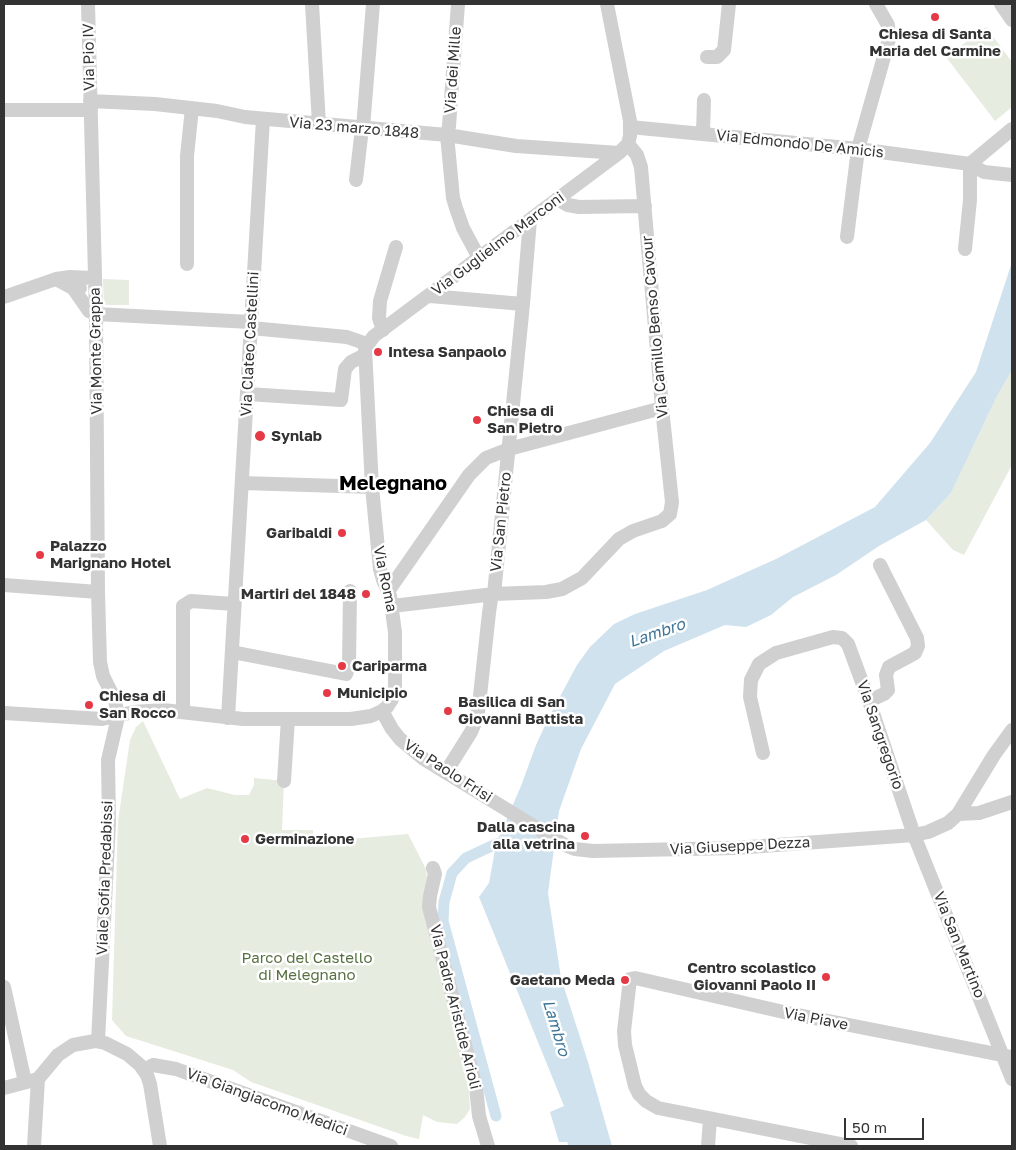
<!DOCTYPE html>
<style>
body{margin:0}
#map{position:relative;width:1016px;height:1150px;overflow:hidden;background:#fff;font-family:"Golos Text",sans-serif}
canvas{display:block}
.frame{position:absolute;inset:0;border:5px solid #333;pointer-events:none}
.scale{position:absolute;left:844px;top:1118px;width:80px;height:22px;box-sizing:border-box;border:2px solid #333;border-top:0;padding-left:6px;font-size:15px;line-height:18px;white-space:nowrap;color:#333;-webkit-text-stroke:4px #fff;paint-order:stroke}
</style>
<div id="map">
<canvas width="1016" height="1150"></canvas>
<div class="frame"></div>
<div class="scale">50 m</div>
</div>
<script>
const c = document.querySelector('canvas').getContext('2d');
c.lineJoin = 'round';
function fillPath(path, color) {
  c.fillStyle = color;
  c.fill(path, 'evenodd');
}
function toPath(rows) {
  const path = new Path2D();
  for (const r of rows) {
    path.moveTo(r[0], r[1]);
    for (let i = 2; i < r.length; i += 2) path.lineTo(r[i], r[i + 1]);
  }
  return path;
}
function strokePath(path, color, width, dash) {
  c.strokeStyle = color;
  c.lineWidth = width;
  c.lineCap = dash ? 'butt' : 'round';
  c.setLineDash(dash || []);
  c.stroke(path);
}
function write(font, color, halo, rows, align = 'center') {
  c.font = font + ' "Golos Text",sans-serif';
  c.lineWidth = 5;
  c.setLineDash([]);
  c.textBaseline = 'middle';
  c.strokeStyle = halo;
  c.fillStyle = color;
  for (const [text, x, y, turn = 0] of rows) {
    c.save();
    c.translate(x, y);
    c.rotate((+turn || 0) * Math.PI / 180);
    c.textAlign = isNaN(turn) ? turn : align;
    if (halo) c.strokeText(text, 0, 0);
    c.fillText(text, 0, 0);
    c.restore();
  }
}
fillPath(toPath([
 [986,27,1012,62,1012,107,995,121,946,57],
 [103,279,129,280,129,305,104,305],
 [1012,370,1012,465,964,555,953,550,926,520,951,493,997,396],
 [143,721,180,799,207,788,235,795,249,795,254,785,254,778,284,781,282,830,313,830,313,839,338,840,408,834,426,869,427,877,424,914,469,1090,470,1109,465,1117,457,1124,437,1122,423,1115,419,1139,406,1136,251,1082,233,1070,126,1036,112,1020,118,821,130,740,136,727]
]), '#e6ecdf');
fillPath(toPath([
 [1012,262,1012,370,997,396,951,493,926,520,879,546,836,575,793,597,771,615,746,627,725,625,664,651,615,684,581,749,559,811,548,893,561,978,588,1062,612,1146,569,1146,567,1142,559,1142,550,1112,564,1106,479,897,489,883,496,844,521,786,536,745,549,717,577,665,590,647,614,624,635,614,707,590,776,559,875,507,930,443,976,372]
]), '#cfe2ee');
strokePath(toPath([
 [496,1116,443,921,444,902,452,873,466,858,496,844,510,841]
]), '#cfe2ee', 11);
strokePath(toPath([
 [88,4,96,314,98,592,100,662,103,676,115,700,118,717,108,760,109,823,98,1041],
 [312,4,319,124],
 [458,4,449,126,447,135,453,198,456,208,463,228,479,258],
 [1001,4,1012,20],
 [707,57,717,57,724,50,729,4],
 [90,101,155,104,217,111,245,117,447,135,516,146,619,153],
 [4,110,91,110],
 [630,127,858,149,970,164,984,172,1012,175],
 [363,128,373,4],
 [703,133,704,100],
 [970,164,1012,129],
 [356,180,362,128],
 [557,199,568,205,579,207,645,206],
 [847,237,858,149,889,39,888,25,876,4],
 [965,249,970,200,970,164],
 [187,264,187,156,192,108],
 [56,279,70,277,94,278],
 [73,288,89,311,96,314,251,322],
 [430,296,523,304],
 [4,297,56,279,73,288,80,288],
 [251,328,347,337,367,344],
 [383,330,379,318,380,301,396,247],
 [247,394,341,400,345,369,351,362,365,355],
 [242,483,372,487],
 [4,585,98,592],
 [389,590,469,475,486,458,509,449,662,408],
 [392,606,494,594,546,592,562,589,582,578,619,539,633,531,662,521,670,514,672,502,662,408,641,167,637,155,628,144],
 [232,652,346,674,349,667,350,591],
 [869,701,884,694,888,690,886,675,889,667,915,653,918,646,917,638,880,565],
 [382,711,392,729,400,739,424,759,563,844,575,849,593,851,735,848,914,835,928,832,948,823,958,814,994,755,1012,730],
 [183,712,183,606,191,601,234,604],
 [4,713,102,719,134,712,163,710,243,719,351,719,371,716,382,711,387,707,392,699,395,687,395,632,390,596,383,580,380,569,372,487,365,348,374,336,619,153,628,144,630,136,630,121,607,4],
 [228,718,263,119],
 [763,753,750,697,751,680,759,664,776,653,833,637,842,638,848,644,869,701,914,835,1012,1079],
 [446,772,471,732,477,718,479,705,489,613,491,599,494,594,523,304,530,220],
 [284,781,288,719],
 [958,814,979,813,1012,802],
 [433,868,435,874,430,896,429,907,476,1087,479,1116,488,1146],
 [4,987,25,1082],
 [144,1070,153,1065,176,1069,391,1146],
 [4,1088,38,1079,58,1055,73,1045,95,1041,105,1043,127,1054,140,1065,147,1075,150,1084,160,1146],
 [34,1146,38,1079],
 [708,1146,710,1119],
 [851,1146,658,1108,646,1101,639,1094,635,1086,625,1045,624,1031,630,979,635,978,644,980,788,1013,1012,1057]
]), '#d0d0d0', 14);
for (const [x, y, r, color] of [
 [935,17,5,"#e63946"],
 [378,352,5,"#e63946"],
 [477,420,5,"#e63946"],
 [260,436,6,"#e63946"],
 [342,533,5,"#e63946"],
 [40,555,5,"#e63946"],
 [366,594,5,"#e63946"],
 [342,666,5,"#e63946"],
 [327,693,5,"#e63946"],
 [89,705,5,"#e63946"],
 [448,711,5,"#e63946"],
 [585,836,5,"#e63946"],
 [245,839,5,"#e63946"],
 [826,977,5,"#e63946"],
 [625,980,5,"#e63946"]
]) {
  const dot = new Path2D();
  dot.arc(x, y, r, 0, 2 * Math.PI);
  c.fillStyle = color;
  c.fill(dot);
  strokePath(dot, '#fff', 2);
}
write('bold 15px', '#333', '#fff', [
 ["Chiesa di Santa",935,34,"center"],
 ["Maria del Carmine",935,51,"center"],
 ["Intesa Sanpaolo",388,352],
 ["Chiesa di",487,411],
 ["San Pietro",487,428],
 ["Synlab",271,436],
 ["Garibaldi",332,533,"right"],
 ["Palazzo",50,546],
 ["Marignano Hotel",50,563],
 ["Martiri del 1848",356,594,"right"],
 ["Cariparma",352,666],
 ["Municipio",337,693],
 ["Chiesa di",99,696],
 ["San Rocco",99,713],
 ["Basilica di San",458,702],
 ["Giovanni Battista",458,719],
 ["Dalla cascina",575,827,"right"],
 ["alla vetrina",575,844,"right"],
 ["Germinazione",255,839],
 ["Centro scolastico",816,968,"right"],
 ["Giovanni Paolo II",816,985,"right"],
 ["Gaetano Meda",615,980,"right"]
], 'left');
write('15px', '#333', '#fff', [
 ["Via Pio IV",89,57,-91],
 ["Via dei Mille",453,70,-86],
 ["Via 23 marzo 1848",354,128,5],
 ["Via Edmondo De Amicis",800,144,6],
 ["Via Guglielmo Marconi",498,244,-37],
 ["Via Camillo Benso Cavour",655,327,-95],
 ["Via Clateo Castellini",250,344,-87],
 ["Via Monte Grappa",96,351,-91],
 ["Via San Pietro",501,522,-84],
 ["Via Roma",385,579,78],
 ["Via Sangregorio",880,735,71],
 ["Via Paolo Frisi",448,771,33],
 ["Via Giuseppe Dezza",740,846,-3],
 ["Viale Sofia Predabissi",105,878,-88],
 ["Via San Martino",959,945,68],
 ["Via Padre Aristide Arioli",455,1007,76],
 ["Via Piave",816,1019,11],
 ["Via Giangiacomo Medici",267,1102,20]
]);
write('15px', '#56703f', '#fff', [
 ["Parco del Castello",307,958],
 ["di Melegnano",307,975]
]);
write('italic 16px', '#3f7597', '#fff', [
 ["Lambro",657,633,-19],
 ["Lambro",556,1028,73]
]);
write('bold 20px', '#000', '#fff', [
 ["Melegnano",393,484]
]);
</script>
